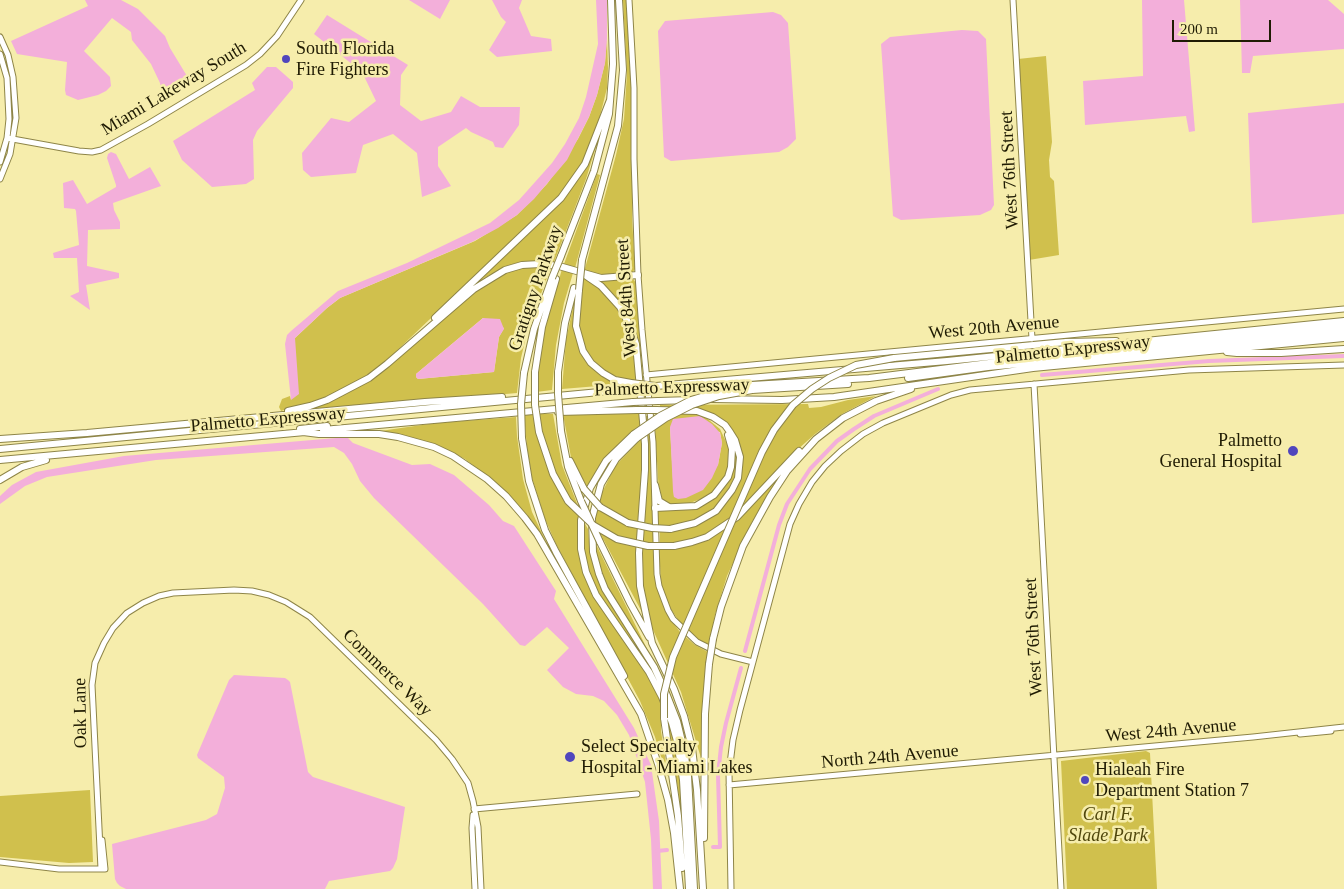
<!DOCTYPE html>
<style>
body{margin:0}
#map{position:relative;width:1344px;height:889px;overflow:hidden;background:#f6edac;font-family:"Times New Roman",serif}
canvas{display:block}
.scale{position:absolute;left:1172px;top:20px;width:99px;height:22px;box-sizing:border-box;border:2px solid #1f1b03;border-top:0;padding-left:6px;font-size:15px;line-height:18px;white-space:nowrap;color:#1f1b03;-webkit-text-stroke:4px #f6edac;paint-order:stroke}
</style>
<div id="map">
<canvas width="1344" height="889"></canvas>
<div class="scale">200 m</div>
</div>
<script>
const c = document.querySelector('canvas').getContext('2d');
c.lineJoin = 'round';
function fillPath(path, color) {
  c.fillStyle = color;
  c.fill(path, 'evenodd');
}
function toPath(rows) {
  const path = new Path2D();
  for (const r of rows) {
    path.moveTo(r[0], r[1]);
    for (let i = 2; i < r.length; i += 2) path.lineTo(r[i], r[i + 1]);
  }
  return path;
}
function strokePath(path, color, width, dash) {
  c.strokeStyle = color;
  c.lineWidth = width;
  c.lineCap = dash ? 'butt' : 'round';
  c.setLineDash(dash || []);
  c.stroke(path);
}
function write(font, color, halo, rows, align = 'center') {
  c.font = font + ' "Times New Roman",serif';
  c.lineWidth = 5;
  c.setLineDash([]);
  c.textBaseline = 'middle';
  c.strokeStyle = halo;
  c.fillStyle = color;
  for (const [text, x, y, turn = 0] of rows) {
    c.save();
    c.translate(x, y);
    c.rotate((+turn || 0) * Math.PI / 180);
    c.textAlign = isNaN(turn) ? turn : align;
    if (halo) c.strokeText(text, 0, 0);
    c.fillText(text, 0, 0);
    c.restore();
  }
}
fillPath(toPath([
 [623,0,626,0,632,81,632,218,635,269,632,273,604,277,584,272,616,155,624,119,627,74],
 [607,39,608,68,607,88,596,132,584,160,559,196,386,361,362,379,331,396,281,411,279,407,282,399,290,396,291,400,295,338,327,308,340,298,475,241,517,215,547,184,578,139,589,117,597,95,605,63],
 [1046,56,1052,142,1049,160,1050,177,1054,181,1059,255,1029,260,1018,59],
 [598,137,599,137,586,179,554,262,520,262,507,266,484,278,462,297,563,197],
 [597,174,600,175,575,268,564,264],
 [535,266,551,267,528,329,521,358,517,393,302,412,368,379,488,280,515,269],
 [483,318,504,328,499,337,494,372,418,379,416,377,416,374],
 [562,269,573,273,564,303,556,345,552,390,536,392,538,353],
 [583,277,598,285,620,309,633,338,638,381,621,378,608,373,593,362,586,351,578,326],
 [629,278,633,279,636,283,643,381,638,345,629,319,598,282,598,279],
 [575,298,575,316,583,354,622,384,562,389,566,340],
 [876,396,842,414,815,434,796,451,742,508,724,524,703,536,673,544,660,544,660,531,705,519,734,491,740,447,715,415,709,412,691,407,660,407,660,405,808,404,809,408,821,407,848,400],
 [686,411,704,416,720,429,728,446,729,465,725,477,713,492,706,497,690,503,670,505,663,502,659,494,655,428],
 [670,427,720,432,722,443,718,465,674,497],
 [641,412,642,425,624,439,605,459,596,471,587,489,572,463,563,414],
 [534,414,553,414,562,465,580,511,586,578,645,668,661,699,661,731,668,776,667,776,655,737,640,701,556,544,545,519,532,478,527,447,524,415],
 [646,416,647,416,651,445,654,569,658,591,668,616,680,632,695,645,708,652,703,695,701,758,681,692,649,621,640,576,647,441],
 [516,417,517,436,523,479,532,512,548,546,487,476,465,459,442,447,373,432,436,423],
 [643,437,643,454,638,523,629,521,598,501,615,466],
 [735,450,737,460,735,476,725,496,714,508,696,519,673,526,658,527,658,512,660,511,689,509,722,489],
 [781,473,782,474,752,522,727,576,715,615,709,645,697,639,682,626,669,606,661,583,659,549,710,538],
 [596,506,638,528,637,542,621,538,596,525,594,520],
 [583,520,588,529,590,553,599,582,653,670,651,670,602,602,589,573,583,547],
 [600,533,615,540,636,547,644,616],
 [594,540,648,651,612,598,598,567],
 [668,718,679,762,684,842,677,783,666,720],
 [1146,751,1150,753,1157,889,1067,889,1061,761],
 [90,790,93,862,69,863,0,857,0,796]
]), '#d0c04d');
fillPath(toPath([
 [85,0,121,0,138,9,165,36,170,48,190,81,173,97,167,97,161,89,160,83,151,64,132,40,131,32,112,18,84,51,110,77,111,86,106,91,98,95,78,100,66,95,65,90,67,62,17,54,11,41,88,6],
 [409,0,450,0,440,19],
 [492,0,522,0,519,8,531,36,551,39,552,51,497,57,489,50,506,22,501,17],
 [596,0,607,0,607,39,605,63,597,95,589,117,567,160,534,199,517,215,498,228,472,242,340,298,327,308,295,338,299,394,291,400,285,344,287,335,291,331,338,291,407,263,490,223,519,200,552,163,565,144,579,118,586,97,598,44],
 [1142,0,1184,0,1195,131,1189,132,1186,116,1085,125,1083,81,1143,76],
 [1240,0,1328,0,1344,14,1344,49,1253,56,1250,73,1242,73],
 [773,12,781,15,788,23,796,139,788,147,779,152,671,161,664,157,658,31,665,21],
 [327,15,408,65,401,75,400,105,421,121,451,112,461,96,480,107,520,107,519,125,503,148,495,147,493,142,471,132,466,128,438,147,438,166,451,186,422,197,417,153,393,134,363,145,356,173,311,177,303,170,302,153,331,118,349,122,376,101,362,72,314,34],
 [962,30,978,31,986,39,994,205,991,210,980,215,901,220,893,216,881,44,890,37],
 [267,67,276,67,293,82,293,88,257,131,253,140,254,179,246,184,212,187,182,160,173,141,255,90,252,83],
 [1344,103,1344,214,1252,223,1248,113],
 [111,152,116,154,129,179,150,167,161,186,113,203,114,210,120,222,120,229,88,230,87,266,119,273,119,278,86,285,90,310,70,296,79,292,77,258,54,258,53,253,79,245,76,211,75,209,64,208,63,183,73,180,87,204,116,187,116,185,107,158,108,154],
 [483,318,500,319,504,329,499,337,494,372,418,379,416,377,416,374],
 [700,416,712,424,720,433,722,443,718,465,712,478,703,490,686,498,678,499,674,497,673,491,670,427,673,419],
 [336,438,348,438,353,443,412,465,430,464,454,475,489,505,503,521,514,526,556,591,554,599,634,728,651,765,659,821,662,889,653,889,651,839,645,782,629,735,617,715,604,701,593,696,576,694,563,687,547,670,569,648,547,627,525,646,520,645,483,604,374,498,360,481,352,464,344,453,334,447,156,460,47,477,25,486,0,504,0,496,12,485,36,472,124,456],
 [234,675,285,678,288,680,290,682,308,772,313,777,405,807,397,859,393,868,390,871,329,881,325,889,126,889,120,886,117,883,115,879,112,844,206,820,217,814,225,788,224,777,198,758,197,755,229,680]
]), '#f3afda');
strokePath(toPath([
 [1042,375,1209,361,1344,356],
 [745,651,779,525,787,504,810,469,837,441,854,429,874,416,938,389],
 [713,847,720,847,718,775,721,747,726,723,741,668],
 [657,851,667,850]
]), '#f3afda', 4);
const secondary = toPath([
 [629,0,634,88,634,159,638,275,642,330,653,442,657,574,659,586,668,610,673,619,697,642,721,654,753,662],
 [1013,0,1032,339],
 [0,37,8,55,13,77,16,118,10,154,0,179],
 [0,54,7,78,9,119,7,138,0,162],
 [7,138,79,151,92,152,101,150,148,124,246,65,260,54,277,36,301,0],
 [646,375,1344,309],
 [1034,384,1061,889],
 [1300,734,1331,731],
 [729,785,1253,737,1344,727],
 [474,809,637,794],
 [473,815,472,828,475,889],
 [0,862,59,869,105,869,102,840],
 [101,869,92,685,95,663,104,643,113,628,127,613,143,603,159,596,173,593,234,590,252,591,269,595,286,602,310,617,436,740,452,759,468,783,473,801,478,827,481,889],
 [731,889,729,772,733,740,740,710,790,524,799,504,812,482,825,466,841,451,863,434,883,423,951,395,970,390,1189,370,1344,365]
]);
const highway = toPath([
 [561,256,594,171,609,114,613,64,611,0],
 [582,260,618,126,623,70,619,0],
 [582,273,601,286,620,307,630,326,636,344,645,444,645,470,639,553,640,586,652,643,674,689,684,716,692,748,697,790,703,889],
 [579,290,576,326,583,351,591,363,603,373,615,380,631,383],
 [435,318,561,198,585,164,610,100],
 [1227,352,1237,353,1281,353,1344,349],
 [894,358,1066,342,1116,341],
 [535,372,542,327,556,279],
 [558,372,565,323,574,288],
 [524,373,534,329,552,278],
 [908,378,988,367,1344,333],
 [752,385,869,378,1013,360,1344,327],
 [656,386,947,361,1344,321],
 [752,390,848,384],
 [712,399,782,400,834,397,1033,368,1344,338],
 [658,401,692,400],
 [656,410,697,411,713,417,725,425,730,432,735,440,740,457,738,478,732,490,716,511,695,523,670,529],
 [288,411,310,406,327,400,369,378,387,364,474,289,505,270,522,265,540,264,559,266,601,278,638,275],
 [558,412,637,410],
 [300,429,327,426],
 [323,430,633,402],
 [561,431,568,467,581,501],
 [303,432,319,434,379,434,398,437,434,447,453,456,487,479,506,496,525,518,537,534,641,714,658,764,668,800,674,833,680,889],
 [634,434,606,461,590,488,581,520,581,549,586,572,596,595,649,672,662,697,672,723,677,741,683,780,689,889],
 [522,438,529,481,545,530,556,552,624,676],
 [637,438,616,459,601,484,592,518,593,552,599,574,605,589,654,667,666,693,677,721,684,750,688,776,694,889],
 [0,439,87,433,425,402,502,397],
 [0,449,631,389],
 [0,460,305,432],
 [570,461,584,489],
 [0,480,22,467,46,460],
 [655,485,659,501,669,507],
 [600,507,628,523],
 [655,508,696,506,714,495,728,477,731,467,732,449,728,435],
 [600,542,630,603,649,637],
 [674,546,692,542,707,537,737,517,799,451],
 [713,639,721,607,743,546,770,497,787,471,816,439,843,418,876,401,911,389],
 [664,718,678,816,682,868],
 [704,838,705,714,709,664]
]);
strokePath(secondary, '#8e8548', 7);
strokePath(highway, '#8e8548', 8);
strokePath(secondary, '#fff', 5);
strokePath(highway, '#fff', 6);
const highwayBridge = toPath([
 [552,278,561,256],
 [579,290,582,260],
 [535,372,535,405,539,432,553,474,568,501,593,525,617,539,648,546,674,546],
 [558,372,558,394,561,431],
 [631,383,656,386],
 [633,402,658,401],
 [637,410,656,410],
 [634,434,660,416,691,400,724,390,752,385],
 [522,438,521,404,524,373],
 [637,438,666,418,692,405,719,396,752,390],
 [584,489,600,507],
 [581,501,600,542],
 [628,523,652,528,670,529],
 [709,664,713,639],
 [664,718,664,694,673,657,762,452,774,430,793,405,812,389,829,378,856,365,894,358]
]);
strokePath(highwayBridge, '#8e8548', 8, []);
strokePath(highwayBridge, '#fff', 6);
for (const [x, y, r, color] of [
 [286,59,5,"#5046bd"],
 [1293,451,6,"#5046bd"],
 [570,757,6,"#5046bd"],
 [1085,780,5,"#5046bd"]
]) {
  const dot = new Path2D();
  dot.arc(x, y, r, 0, 2 * Math.PI);
  c.fillStyle = color;
  c.fill(dot);
  strokePath(dot, '#f6edac', 2);
}
write('18px', '#1f1b03', '#f6edac', [
 ["South Florida",296,49],
 ["Fire Fighters",296,70],
 ["Palmetto",1282,441,"right"],
 ["General Hospital",1282,462,"right"],
 ["Select Specialty",581,747],
 ["Hospital - Miami Lakes",581,768],
 ["Hialeah Fire",1095,770],
 ["Department Station 7",1095,791]
], 'left');
write('18px', '#1f1b03', '#f6edac', [
 ["Miami Lakeway South",174,89,-31],
 ["West 76th Street",1010,170,-93],
 ["Gratigny Parkway",536,288,-71],
 ["West 84th Street",627,298,-94],
 ["West 20th Avenue",994,328,-5],
 ["Palmetto Expressway",1073,350,-6],
 ["Palmetto Expressway",672,388,-2],
 ["Palmetto Expressway",268,420,-5],
 ["West 76th Street",1034,637,-93],
 ["Commerce Way",387,673,44],
 ["Oak Lane",81,713,-91],
 ["West 24th Avenue",1171,731,-5],
 ["North 24th Avenue",890,757,-5]
]);
write('italic 18px', '#50470c', '#f6edac', [
 ["Carl F.",1108,815],
 ["Slade Park",1108,836]
]);
</script>
